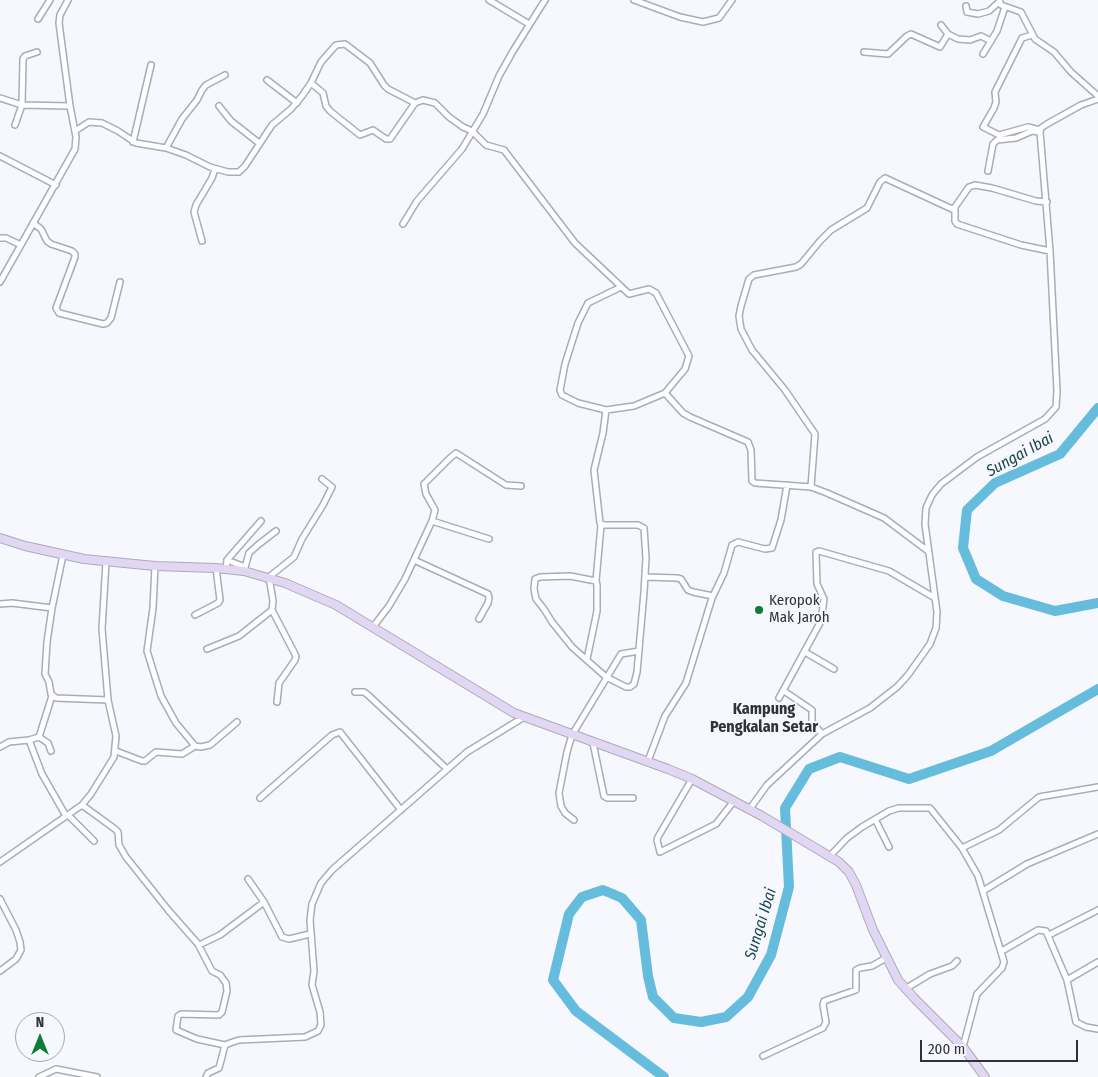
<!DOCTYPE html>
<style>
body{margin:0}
#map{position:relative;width:1098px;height:1077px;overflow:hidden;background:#f6f8fd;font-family:"Fira Sans Condensed",sans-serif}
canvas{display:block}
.north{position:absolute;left:15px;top:1012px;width:50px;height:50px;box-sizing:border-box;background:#f6f8fd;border:1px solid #a7a9ae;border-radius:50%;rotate:0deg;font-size:14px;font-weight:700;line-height:20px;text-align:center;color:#303237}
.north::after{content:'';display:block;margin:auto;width:18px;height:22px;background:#0d7d33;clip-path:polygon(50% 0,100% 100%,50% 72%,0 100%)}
.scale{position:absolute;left:920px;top:1040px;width:158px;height:22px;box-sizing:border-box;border:2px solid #303237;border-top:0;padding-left:6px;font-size:15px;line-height:18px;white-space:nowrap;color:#303237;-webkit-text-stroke:4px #f6f8fd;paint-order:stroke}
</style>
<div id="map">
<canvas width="1098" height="1077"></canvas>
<div class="north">N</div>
<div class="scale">200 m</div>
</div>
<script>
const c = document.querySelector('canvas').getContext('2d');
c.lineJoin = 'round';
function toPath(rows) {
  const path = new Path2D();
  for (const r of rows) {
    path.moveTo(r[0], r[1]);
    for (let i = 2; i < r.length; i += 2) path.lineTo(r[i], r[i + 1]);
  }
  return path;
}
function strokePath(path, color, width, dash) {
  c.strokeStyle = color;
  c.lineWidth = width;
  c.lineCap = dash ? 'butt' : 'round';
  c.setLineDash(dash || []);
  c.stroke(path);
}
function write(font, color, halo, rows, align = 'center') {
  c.font = font + ' "Fira Sans Condensed",sans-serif';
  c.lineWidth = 4;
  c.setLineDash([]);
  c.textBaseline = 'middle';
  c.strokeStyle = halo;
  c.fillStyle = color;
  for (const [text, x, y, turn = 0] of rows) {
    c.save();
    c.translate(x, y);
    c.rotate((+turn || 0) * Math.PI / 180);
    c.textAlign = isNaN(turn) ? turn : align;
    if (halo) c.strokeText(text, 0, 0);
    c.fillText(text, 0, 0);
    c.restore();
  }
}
strokePath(toPath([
 [1098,408,1060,454,995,483,967,510,963,548,976,579,1003,596,1055,611,1098,603],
 [664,1077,576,1011,553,980,569,914,582,897,603,890,622,898,641,920,648,976,653,997,674,1018,701,1022,726,1017,748,997,771,955,789,887,785,808,809,769,840,757,909,779,991,751,1098,689]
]), '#65bcdc', 10);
const street = toPath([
 [489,0,529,24],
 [634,0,680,17,703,22,719,18,732,0],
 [999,0,1001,5,1021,12,1035,39,1054,52,1071,72,1098,96],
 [966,6,967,12,978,14,989,11,999,2],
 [38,19,50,0],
 [941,25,948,34,958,39,970,40,981,36,991,41],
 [1032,35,1022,38,995,92,996,102,994,108,983,127,999,135,1028,127,1040,130],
 [864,52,888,54,907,36,911,34,940,47,948,34],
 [983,54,997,31,1005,7],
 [267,80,297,103],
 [311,83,323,93,326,106,330,111,360,135,373,130,386,139,390,139,415,103],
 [0,98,22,105,70,106],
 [219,106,231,121,259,143],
 [15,125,22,105,23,59,25,56,37,52],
 [75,131,89,122,102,123,118,131,136,143,166,148,186,155,210,167,228,172,239,172,245,166,272,125,291,109,302,96,311,83,321,62,336,45,345,44,370,63,384,85,388,89,415,103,423,100,435,103,449,117,463,127,472,131,486,145,504,150,575,243,629,294,649,289,656,293,689,356,685,369,665,393],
 [133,142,151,65],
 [166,148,182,119,197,100,202,90,206,85,225,75],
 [0,156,56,185],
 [988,171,993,144,997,140,1016,138,1032,131,1039,132],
 [955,207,955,221,957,224,1021,245,1050,251],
 [33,223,41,229,47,241,51,244,72,251,75,254,75,257,56,308,59,313,103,324,107,323,111,318,120,282],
 [403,224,417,201,462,149,483,114,499,76,513,51,545,0],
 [0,238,6,238,21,245],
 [202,241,194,212,196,205,212,178,215,169],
 [0,282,75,149,76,137,70,106,59,23,60,15,68,0],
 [606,410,578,403,562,395,560,390,565,364,578,323,588,303,621,287],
 [811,487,815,434,785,390,752,350,741,329,739,316,741,306,749,279,754,275,796,267,801,264,820,241,831,230,867,208,880,182,885,178,952,209,955,207,969,187,975,185,992,188,1036,201,1047,202],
 [432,521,489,539],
 [63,555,52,608,47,642,45,674,49,682,51,694,56,698,108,700],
 [227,560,245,567],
 [414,560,488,594,489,598,488,603,479,619],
 [155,566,153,608,147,651,161,696,176,723,195,746,201,747,210,745,237,722],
 [226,569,227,560,261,521],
 [244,571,249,553,259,544,276,531],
 [645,577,677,578,681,579,688,590,693,592,713,596],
 [596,581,601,525],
 [0,604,12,603,52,608],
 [272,610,296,656,295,660,279,683,277,702],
 [195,615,218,603,220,600,216,568],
 [373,627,389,606,405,579,432,521,435,510,426,494,424,484,450,458,456,453,506,485,521,486],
 [207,649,239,636,272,610,273,601,269,577,294,557,302,539,323,505,332,487,322,479],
 [805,652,834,669],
 [587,659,597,611,597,585,596,581,570,576,540,577,535,579,534,589,536,599,544,609,552,622,572,647,606,677,626,687,630,687,634,684,637,672,644,592,646,558,644,528,638,525,604,525,600,523,594,470,603,433,606,410,634,406,665,393,683,413,690,417,748,442,751,450,752,481,755,483,811,487,827,493,884,518,928,551],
 [784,691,812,710,812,722,822,734],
 [355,692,364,692,368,695,447,769],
 [779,698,821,621,824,599,817,584,816,552,819,551,889,571,935,598],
 [39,737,52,696],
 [593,743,604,796,607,798,633,798],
 [0,747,9,742,29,740],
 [51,751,48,743,39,737,29,740,42,774,66,816],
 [116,751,142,761,145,761,156,752,182,754,195,746],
 [648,761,665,716,686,683,712,598,724,573,732,545,738,542,765,549,772,548,781,520,787,485],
 [692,779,658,837,657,840,660,852,716,824,734,801],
 [260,798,332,735,340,732,401,810],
 [82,805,115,829,118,832,119,845,126,857,169,911,198,944,212,971,220,975,226,983,227,991,222,1012,219,1015,181,1014,178,1016,176,1030,197,1039,225,1045],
 [749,810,767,785,822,734,870,708,897,687,908,675,930,644,936,628,937,612,925,524,926,508,932,495,941,484,977,457,1045,419,1056,407,1057,391,1050,251,1040,132,1041,128,1047,124,1081,105,1098,99],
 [68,815,94,841],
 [875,819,889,847],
 [574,820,565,813,561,806,559,793,567,752,572,735,621,654,639,651],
 [962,848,999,830,1039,797,1098,787],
 [830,856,847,838,862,827,889,811,899,808,930,808,962,848,978,876,1004,962,1002,968,977,994,963,1047],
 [0,862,82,805,91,794,114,757,116,736,108,700,102,629,106,562],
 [248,879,264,902,282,937,289,939,310,934],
 [983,891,1027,864,1098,834],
 [0,899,16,930,20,942,21,950,16,959,0,971],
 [1049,935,1098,910],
 [199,945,220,935,264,902],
 [1002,951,1038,930,1046,931,1067,980,1076,1022,1086,1027,1098,1029],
 [1067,980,1098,962],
 [905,989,930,974,952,966,957,961],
 [763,1056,823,1028,826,1022,823,1005,824,1001,856,990,856,970,860,968,872,966,886,958],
 [39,1077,56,1069,97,1077],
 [206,1077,208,1073,219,1068,225,1045,230,1043,239,1040,305,1037,318,1031,321,1025,320,1012,312,985,314,971,310,920,312,904,321,883,332,870,467,752,524,717]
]);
const secondary = toPath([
 [0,538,25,546,84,559,155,566,216,568,244,571,285,583,336,605,514,713,668,769,692,779,762,816,839,862,849,872,856,885,873,930,898,980,915,999,963,1047,985,1077]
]);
strokePath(street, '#a9acb9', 8);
strokePath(secondary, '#a9acb9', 10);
strokePath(street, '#fff', 5);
strokePath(secondary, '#e2d7f3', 8);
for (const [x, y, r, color] of [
 [759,610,5,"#0d7d33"]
]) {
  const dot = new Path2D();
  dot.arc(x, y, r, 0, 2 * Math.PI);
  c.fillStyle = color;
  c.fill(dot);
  strokePath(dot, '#f6f8fd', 2);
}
write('15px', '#303237', '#f6f8fd', [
 ["Keropok",769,601],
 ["Mak Jaroh",769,618]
], 'left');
write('italic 16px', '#1e4553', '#f6f8fd', [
 ["Sungai Ibai",1020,455,-29],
 ["Sungai Ibai",761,924,-73]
]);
write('bold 16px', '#303237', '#f6f8fd', [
 ["Kampung",764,710],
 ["Pengkalan Setar",764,728]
]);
</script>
